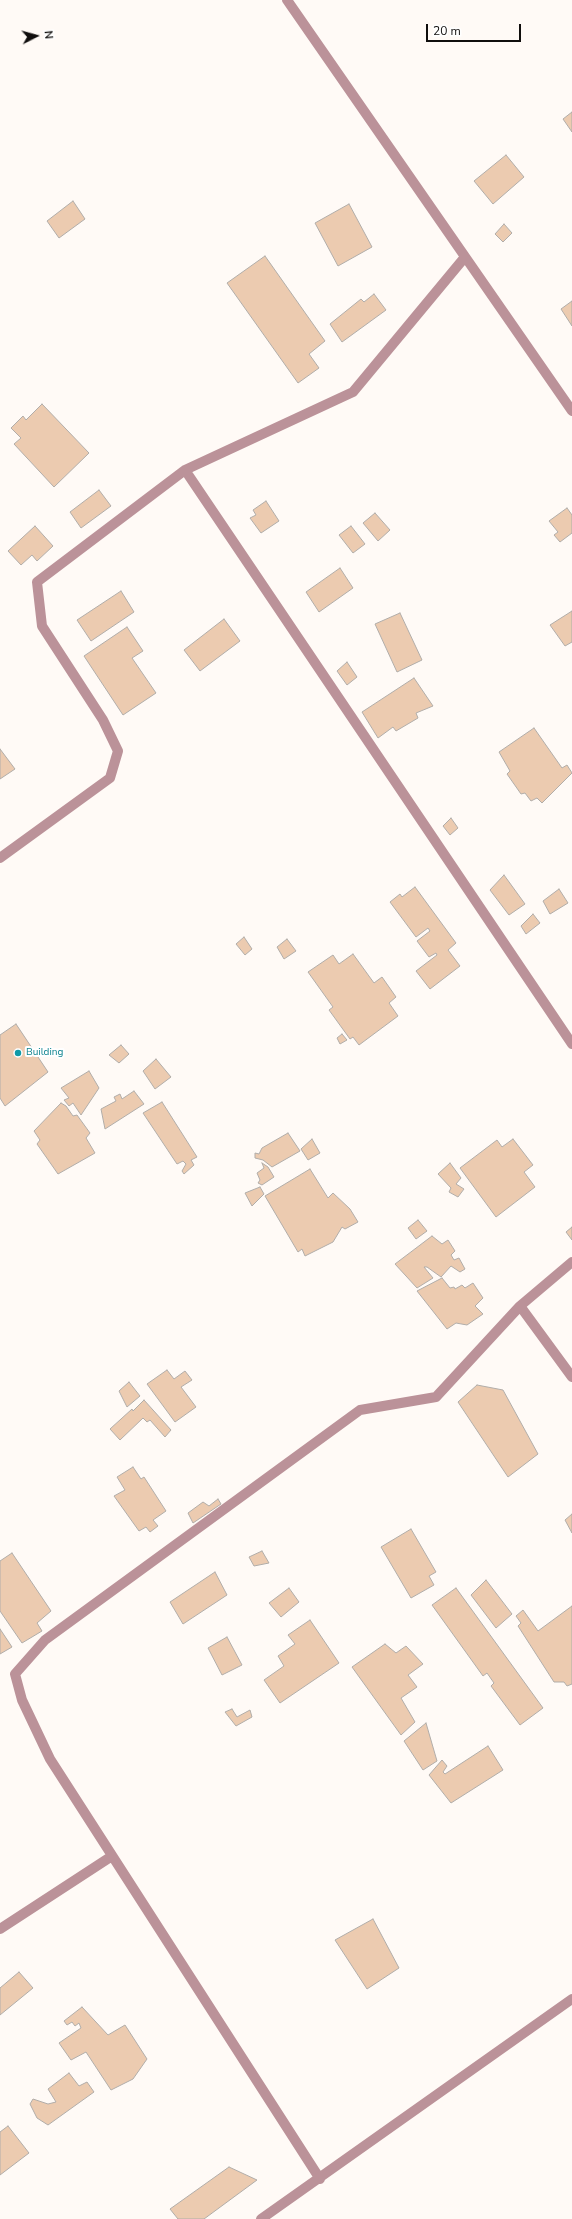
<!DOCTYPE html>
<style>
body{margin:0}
#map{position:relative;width:572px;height:2219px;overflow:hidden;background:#fffaf6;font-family:"Nunito Sans",sans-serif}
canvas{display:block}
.north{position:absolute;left:16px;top:16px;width:40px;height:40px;-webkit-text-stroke:3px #fff;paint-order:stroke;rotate:84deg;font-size:11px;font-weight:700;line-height:16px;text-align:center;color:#100e0d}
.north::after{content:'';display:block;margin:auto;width:14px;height:18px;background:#100e0d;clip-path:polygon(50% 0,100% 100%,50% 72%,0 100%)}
.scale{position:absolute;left:426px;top:24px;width:95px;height:18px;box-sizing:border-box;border:2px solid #100e0d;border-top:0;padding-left:5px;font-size:12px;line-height:14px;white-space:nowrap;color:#100e0d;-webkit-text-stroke:3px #fff;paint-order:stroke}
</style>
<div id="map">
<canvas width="572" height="2219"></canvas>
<div class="north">N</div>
<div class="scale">20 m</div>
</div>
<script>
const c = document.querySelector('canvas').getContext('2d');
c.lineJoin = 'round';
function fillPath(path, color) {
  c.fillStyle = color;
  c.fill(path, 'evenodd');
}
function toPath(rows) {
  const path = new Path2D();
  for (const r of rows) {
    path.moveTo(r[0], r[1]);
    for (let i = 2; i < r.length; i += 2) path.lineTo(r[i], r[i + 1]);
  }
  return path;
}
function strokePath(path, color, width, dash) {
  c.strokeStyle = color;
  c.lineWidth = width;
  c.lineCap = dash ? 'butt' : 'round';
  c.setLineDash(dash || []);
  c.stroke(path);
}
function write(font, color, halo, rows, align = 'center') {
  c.font = font + ' "Nunito Sans",sans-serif';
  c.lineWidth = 4;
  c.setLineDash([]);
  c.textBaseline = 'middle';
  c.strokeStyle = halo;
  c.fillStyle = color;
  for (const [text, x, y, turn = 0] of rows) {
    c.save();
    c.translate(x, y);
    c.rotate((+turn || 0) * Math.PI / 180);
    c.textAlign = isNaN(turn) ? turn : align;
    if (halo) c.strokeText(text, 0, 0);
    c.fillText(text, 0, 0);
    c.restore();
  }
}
const building = toPath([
 [572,112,572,132,563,119,572,112],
 [506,155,524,177,493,204,474,181,506,155],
 [73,201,85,219,59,238,47,221,73,201],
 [349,204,372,247,338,266,315,223,349,204],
 [504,224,512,233,503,242,495,234,504,224],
 [265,256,325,341,309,354,319,368,298,383,227,283,265,256],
 [374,294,386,310,342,342,330,324,361,299,364,302,374,294],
 [572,301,572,326,561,309,572,301],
 [42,404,89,453,54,487,14,444,21,438,11,428,23,416,26,420,42,404],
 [99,490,111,506,81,528,70,512,99,490],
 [266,501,279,521,261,533,250,518,256,515,253,510,266,501],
 [567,508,572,515,572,533,560,542,554,535,558,532,549,521,567,508],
 [375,513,390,530,378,541,363,523,375,513],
 [35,526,53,546,37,561,32,555,21,565,8,551,35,526],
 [351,526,365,544,353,553,339,535,351,526],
 [340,568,353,588,319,612,306,592,340,568],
 [121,591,134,612,91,641,77,620,121,591],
 [572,611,572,642,565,646,550,625,572,611],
 [400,613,422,660,397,672,375,624,400,613],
 [224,619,240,641,200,671,184,650,224,619],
 [127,627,143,651,132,658,156,693,123,715,84,656,127,627],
 [347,662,357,677,347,685,337,671,347,662],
 [414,678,433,706,416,713,418,718,396,731,393,727,378,738,362,712,414,678],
 [534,728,562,768,567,765,572,773,542,803,537,798,531,801,525,793,521,794,507,774,510,771,499,752,534,728],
 [0,749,15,769,0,779,0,749],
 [451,818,458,828,450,835,443,826,451,818],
 [504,875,525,904,509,915,490,890,504,875],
 [415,887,456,943,448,950,460,966,430,989,416,971,437,955,436,953,429,957,417,941,430,931,428,928,416,937,390,902,400,894,402,897,415,887],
 [559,889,568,903,550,914,543,901,559,889],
 [533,914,540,923,526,934,521,926,533,914],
 [244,937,252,949,245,955,236,944,244,937],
 [287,939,296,951,284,959,277,947,287,939],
 [353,954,374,983,382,977,396,997,389,1003,398,1016,359,1045,353,1037,350,1039,329,1010,333,1007,308,972,333,955,339,964,353,954],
 [16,1024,48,1072,5,1106,0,1098,0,1035,16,1024],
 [342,1034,347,1040,340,1044,337,1038,342,1034],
 [121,1045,129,1054,119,1063,109,1055,121,1045],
 [156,1059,171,1077,155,1089,143,1071,156,1059],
 [89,1071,99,1088,81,1115,73,1103,69,1106,64,1100,69,1098,61,1088,89,1071],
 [134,1091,144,1104,105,1129,101,1109,116,1101,114,1097,120,1094,122,1099,134,1091],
 [162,1102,197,1157,191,1160,194,1165,184,1174,182,1171,186,1164,183,1161,177,1164,143,1113,162,1102],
 [61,1103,66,1106,73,1116,77,1115,90,1133,86,1138,95,1153,58,1174,37,1144,40,1140,34,1131,61,1103],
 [288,1133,300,1151,272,1167,263,1160,255,1158,255,1153,259,1154,262,1148,288,1133],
 [312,1139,320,1153,308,1160,301,1149,312,1139],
 [513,1139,533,1165,524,1172,535,1187,496,1217,460,1168,497,1140,502,1147,513,1139],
 [262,1163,268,1167,274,1177,262,1185,258,1183,260,1180,257,1173,264,1168,262,1163],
 [450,1163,461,1178,456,1184,464,1189,458,1197,449,1192,451,1188,438,1174,450,1163],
 [310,1169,328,1198,333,1193,350,1209,358,1222,345,1229,342,1227,333,1242,305,1256,302,1249,298,1252,265,1196,310,1169],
 [260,1187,264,1194,252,1206,245,1193,260,1187],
 [418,1220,427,1231,416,1239,408,1228,418,1220],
 [572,1227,572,1240,566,1232,572,1227],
 [432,1236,442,1244,448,1240,455,1251,451,1255,454,1260,459,1258,465,1269,460,1272,451,1266,441,1277,427,1267,424,1267,433,1278,417,1288,395,1264,432,1236],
 [442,1278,450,1288,454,1287,455,1289,462,1285,465,1288,473,1283,483,1298,475,1306,483,1314,467,1325,456,1323,447,1329,417,1291,442,1278],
 [167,1370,174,1379,185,1371,192,1380,181,1387,196,1407,175,1422,147,1384,167,1370],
 [129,1382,140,1396,127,1407,119,1391,129,1382],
 [477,1385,503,1390,538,1454,508,1477,458,1402,477,1385],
 [144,1400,171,1430,165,1437,150,1420,147,1422,143,1418,120,1440,110,1429,132,1409,133,1411,144,1400],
 [133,1467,141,1479,144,1477,166,1511,153,1520,158,1526,150,1532,146,1527,139,1531,114,1496,125,1490,117,1477,133,1467],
 [218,1499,221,1504,193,1523,188,1513,203,1502,209,1506,218,1499],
 [572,1514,572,1533,565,1520,572,1514],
 [411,1529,436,1572,429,1576,434,1585,411,1598,381,1547,411,1529],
 [262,1551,269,1563,254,1566,249,1557,262,1551],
 [12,1553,51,1611,37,1623,42,1631,22,1643,0,1611,0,1561,12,1553],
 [215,1572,227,1595,183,1624,170,1602,215,1572],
 [486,1580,512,1614,496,1628,471,1595,486,1580],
 [289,1588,299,1602,281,1617,269,1603,289,1588],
 [456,1588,543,1708,520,1725,491,1686,494,1683,487,1673,483,1676,432,1605,456,1588],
 [572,1606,572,1684,567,1686,564,1682,554,1682,518,1626,521,1623,516,1616,523,1610,538,1631,572,1606],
 [310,1620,339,1663,280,1703,264,1680,284,1666,278,1656,295,1644,288,1635,310,1620],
 [0,1629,12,1647,0,1654,0,1629],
 [227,1637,242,1665,222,1675,208,1648,227,1637],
 [385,1644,396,1653,406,1646,423,1664,408,1675,417,1687,401,1698,415,1722,401,1735,352,1667,385,1644],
 [232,1709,237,1717,250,1710,252,1717,236,1726,225,1712,232,1709],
 [426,1723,437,1761,423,1770,404,1741,426,1723],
 [488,1746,503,1770,451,1803,429,1775,442,1760,447,1766,443,1772,445,1774,488,1746],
 [373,1919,399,1968,367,1989,335,1940,373,1919],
 [19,1972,33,1988,0,2015,0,1988,19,1972],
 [82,2007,108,2035,125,2025,147,2059,133,2079,111,2090,86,2052,71,2060,59,2043,81,2028,79,2023,75,2026,72,2022,67,2025,64,2021,82,2007],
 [69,2073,79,2086,87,2082,94,2092,48,2125,37,2118,30,2104,33,2099,48,2104,56,2102,48,2089,69,2073],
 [8,2126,29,2153,0,2175,0,2132,8,2126],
 [229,2167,257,2180,204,2219,178,2219,170,2209,229,2167]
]);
fillPath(building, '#eccbb0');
strokePath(building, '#b1ada9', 1);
strokePath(toPath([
 [287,0,572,411],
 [185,470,572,1044],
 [0,858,110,778,118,751,103,720,42,626,37,582,185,470,353,392,465,257],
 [520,1306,572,1377],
 [0,1929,112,1856],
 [320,2179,50,1759,22,1700,15,1674,45,1640,360,1410,436,1397,520,1306,572,1262],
 [261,2219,572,1999]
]), '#bb9299', 10);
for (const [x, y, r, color] of [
 [18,1053,4,"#0f9aa8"]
]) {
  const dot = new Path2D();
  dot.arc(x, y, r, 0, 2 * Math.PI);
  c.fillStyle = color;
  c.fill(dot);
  strokePath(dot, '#fff', 1.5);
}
write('10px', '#0d838f', '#fff', [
 ["Building",26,1053]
], 'left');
</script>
